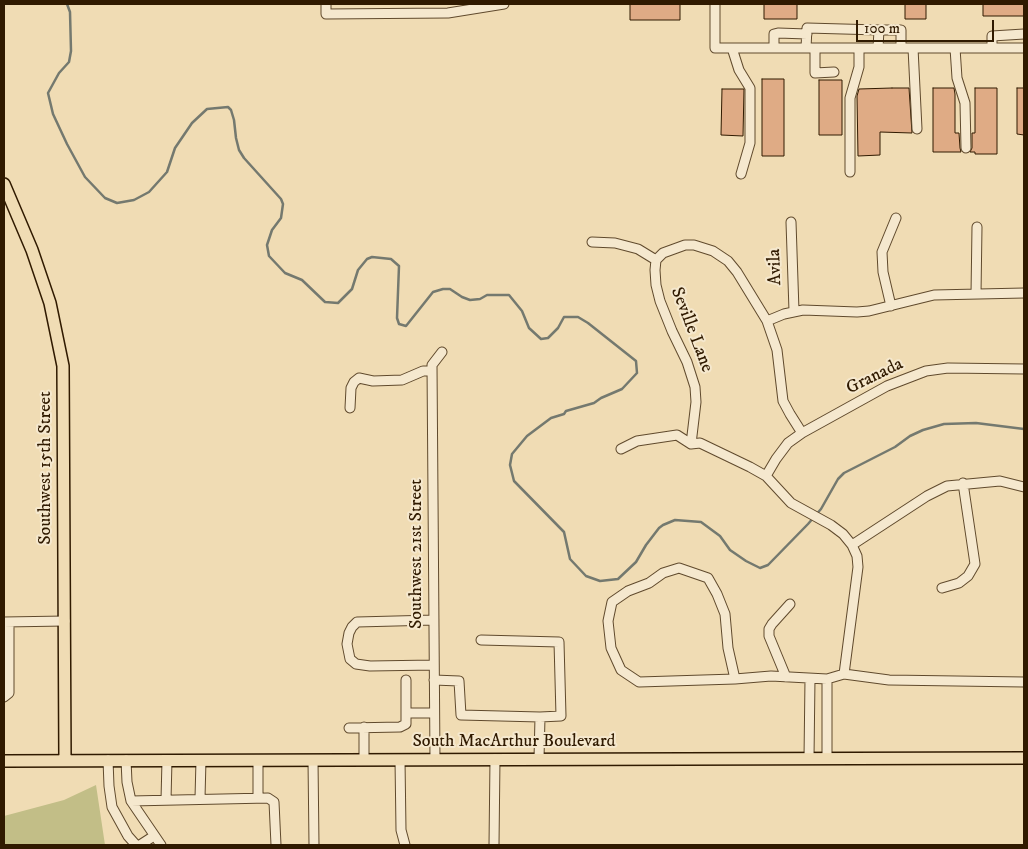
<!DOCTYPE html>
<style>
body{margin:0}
#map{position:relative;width:1028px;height:849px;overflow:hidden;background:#f0dcb4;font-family:"IM FELL DW Pica",serif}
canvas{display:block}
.frame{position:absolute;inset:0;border:5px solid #301a00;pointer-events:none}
.scale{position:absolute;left:856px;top:20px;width:138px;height:22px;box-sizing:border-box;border:2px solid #301a00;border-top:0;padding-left:6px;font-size:15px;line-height:18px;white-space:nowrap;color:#301a00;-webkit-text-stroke:4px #f5e8ce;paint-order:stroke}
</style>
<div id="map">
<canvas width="1028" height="849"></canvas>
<div class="frame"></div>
<div class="scale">100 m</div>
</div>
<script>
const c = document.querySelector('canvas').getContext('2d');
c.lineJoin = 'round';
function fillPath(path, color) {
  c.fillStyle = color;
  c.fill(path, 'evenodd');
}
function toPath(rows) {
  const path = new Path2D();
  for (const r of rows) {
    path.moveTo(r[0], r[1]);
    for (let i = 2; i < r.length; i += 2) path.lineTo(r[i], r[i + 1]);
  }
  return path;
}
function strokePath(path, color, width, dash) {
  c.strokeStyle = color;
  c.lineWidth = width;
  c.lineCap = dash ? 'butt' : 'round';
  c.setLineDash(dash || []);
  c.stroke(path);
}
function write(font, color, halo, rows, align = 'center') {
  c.font = font + ' "IM FELL DW Pica",serif';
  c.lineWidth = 4;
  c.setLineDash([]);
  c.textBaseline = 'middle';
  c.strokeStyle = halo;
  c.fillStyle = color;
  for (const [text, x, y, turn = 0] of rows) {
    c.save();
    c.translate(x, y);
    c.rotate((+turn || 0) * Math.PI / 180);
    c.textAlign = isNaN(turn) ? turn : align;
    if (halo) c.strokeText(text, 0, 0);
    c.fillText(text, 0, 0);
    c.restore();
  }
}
fillPath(toPath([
 [96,785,105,845,4,845,4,816,64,800]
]), '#c2be87');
strokePath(toPath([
 [67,4,70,12,71,51,69,62,59,73,48,93,53,114,67,144,85,177,105,198,117,203,134,200,149,192,167,172,175,148,192,123,207,109,228,107,231,110,234,120,236,138,239,150,244,158,281,199,283,204,281,218,272,230,267,245,269,256,285,273,302,280,325,302,338,303,352,289,358,270,367,259,372,257,391,259,399,266,397,318,399,324,406,326,433,292,443,289,450,289,462,297,470,300,480,299,487,295,509,295,522,311,529,328,541,339,548,338,558,328,564,317,578,317,588,323,636,361,637,373,622,389,601,398,594,403,566,411,564,414,551,418,527,436,512,454,510,465,514,481,564,532,570,559,586,576,600,581,618,579,636,562,646,545,659,528,663,525,675,520,701,522,720,536,730,550,746,561,760,568,768,565,808,524,821,509,838,479,844,473,895,447,910,436,923,430,944,424,976,423,1024,429]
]), '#74796f', 2.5);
const building = toPath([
 [630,4,680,4,680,20,630,20,630,4],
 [764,4,797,4,797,19,764,19,764,4],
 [905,4,926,4,926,19,905,19,905,4],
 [983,4,1024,4,1024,16,983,16,983,4],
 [762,79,784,79,784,156,762,156,762,79],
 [819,80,842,80,842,135,819,135,819,80],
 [892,88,909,88,912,133,880,132,880,155,858,156,857,96,859,89,892,88],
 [933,88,954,88,955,94,955,133,959,133,960,148,961,152,933,152,933,88],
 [975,88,997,88,997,154,975,154,975,152,970,152,972,148,972,133,975,133,975,88],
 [1017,88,1024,88,1024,135,1017,134,1017,88],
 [722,89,744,89,743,136,721,135,722,89]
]);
fillPath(building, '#dfab85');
strokePath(building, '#301a00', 1);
const minor = toPath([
 [326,4,326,14,448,13,504,4],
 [715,4,715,48,1024,48],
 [879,30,901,30,901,48],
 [732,48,739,70,750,88,750,143,741,174],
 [774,48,774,34,778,33,807,34],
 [806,48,807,28,879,30,878,48],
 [815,48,815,73,834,72],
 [913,48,917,129],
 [955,48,957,78,965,103,966,148],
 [992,48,992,36,1024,34],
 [850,172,850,98,859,67,859,48],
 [791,222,794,311],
 [592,242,615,243,638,249,656,260],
 [976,294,977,227],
 [891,306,883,272,882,252,896,218],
 [767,321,784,314,803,310,857,312,869,311,934,295,1024,293],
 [350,408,351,388,354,382,359,378,373,381,402,380,423,371,432,371],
 [691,444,696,402,695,387,687,362,672,331,660,301,656,285,655,270,656,260,663,253,685,245,694,245,713,251,728,261,737,272,767,321,777,350,783,401,790,414,802,433],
 [621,449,637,441,677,435,691,444,700,443,750,467,766,476,791,503,831,525,843,534,852,545],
 [766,476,776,459,788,443,802,433,887,386,926,371,948,368,1024,369],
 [942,588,959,583,968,576,975,564,963,483],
 [434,620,357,622,352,627,349,633,347,644,350,659,356,664,370,666,434,665],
 [4,622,65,621],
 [481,640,559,642,561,716,540,717,539,759],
 [844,674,858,567,857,556,852,545,927,496,947,486,1000,481,1024,487],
 [786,677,769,636,769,629,772,624,790,604],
 [735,679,728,648,725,614,717,594,708,578,679,568,663,573,649,583,628,591,612,602,608,621,611,648,621,670,639,682,735,679,771,676,827,679,844,674,889,680,1024,682],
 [434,680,459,681,461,715,540,717],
 [4,697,9,693,9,622],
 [406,713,434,713],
 [364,727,364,760],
 [349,728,400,727,406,724,406,680],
 [809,758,810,679],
 [827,758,827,679],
 [108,760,109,786,112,807,128,836,136,845],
 [126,760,127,782,131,801,161,845],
 [313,760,314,845],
 [400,760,401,830,405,845],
 [435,760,432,365,442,352],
 [258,797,258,760],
 [200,798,201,760],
 [166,800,167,760],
 [131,801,268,798,274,802,276,845],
 [140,845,154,836],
 [494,845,495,759]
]);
const major = toPath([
 [4,184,32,250,50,303,63,366,65,761],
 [4,761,1024,758]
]);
strokePath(minor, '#604a2d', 11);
strokePath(major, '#301a00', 14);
strokePath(minor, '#f5e8ce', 9);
strokePath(major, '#f0dcb4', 11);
write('18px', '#301a00', '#f5e8ce', [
 ["Avila",776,267,-92],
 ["Seville Lane",691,330,69],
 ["Granada",875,377,-26],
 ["Southwest 15th Street",46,468,-90],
 ["Southwest 21st Street",417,554,-90],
 ["South MacArthur Boulevard",514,742]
]);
</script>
